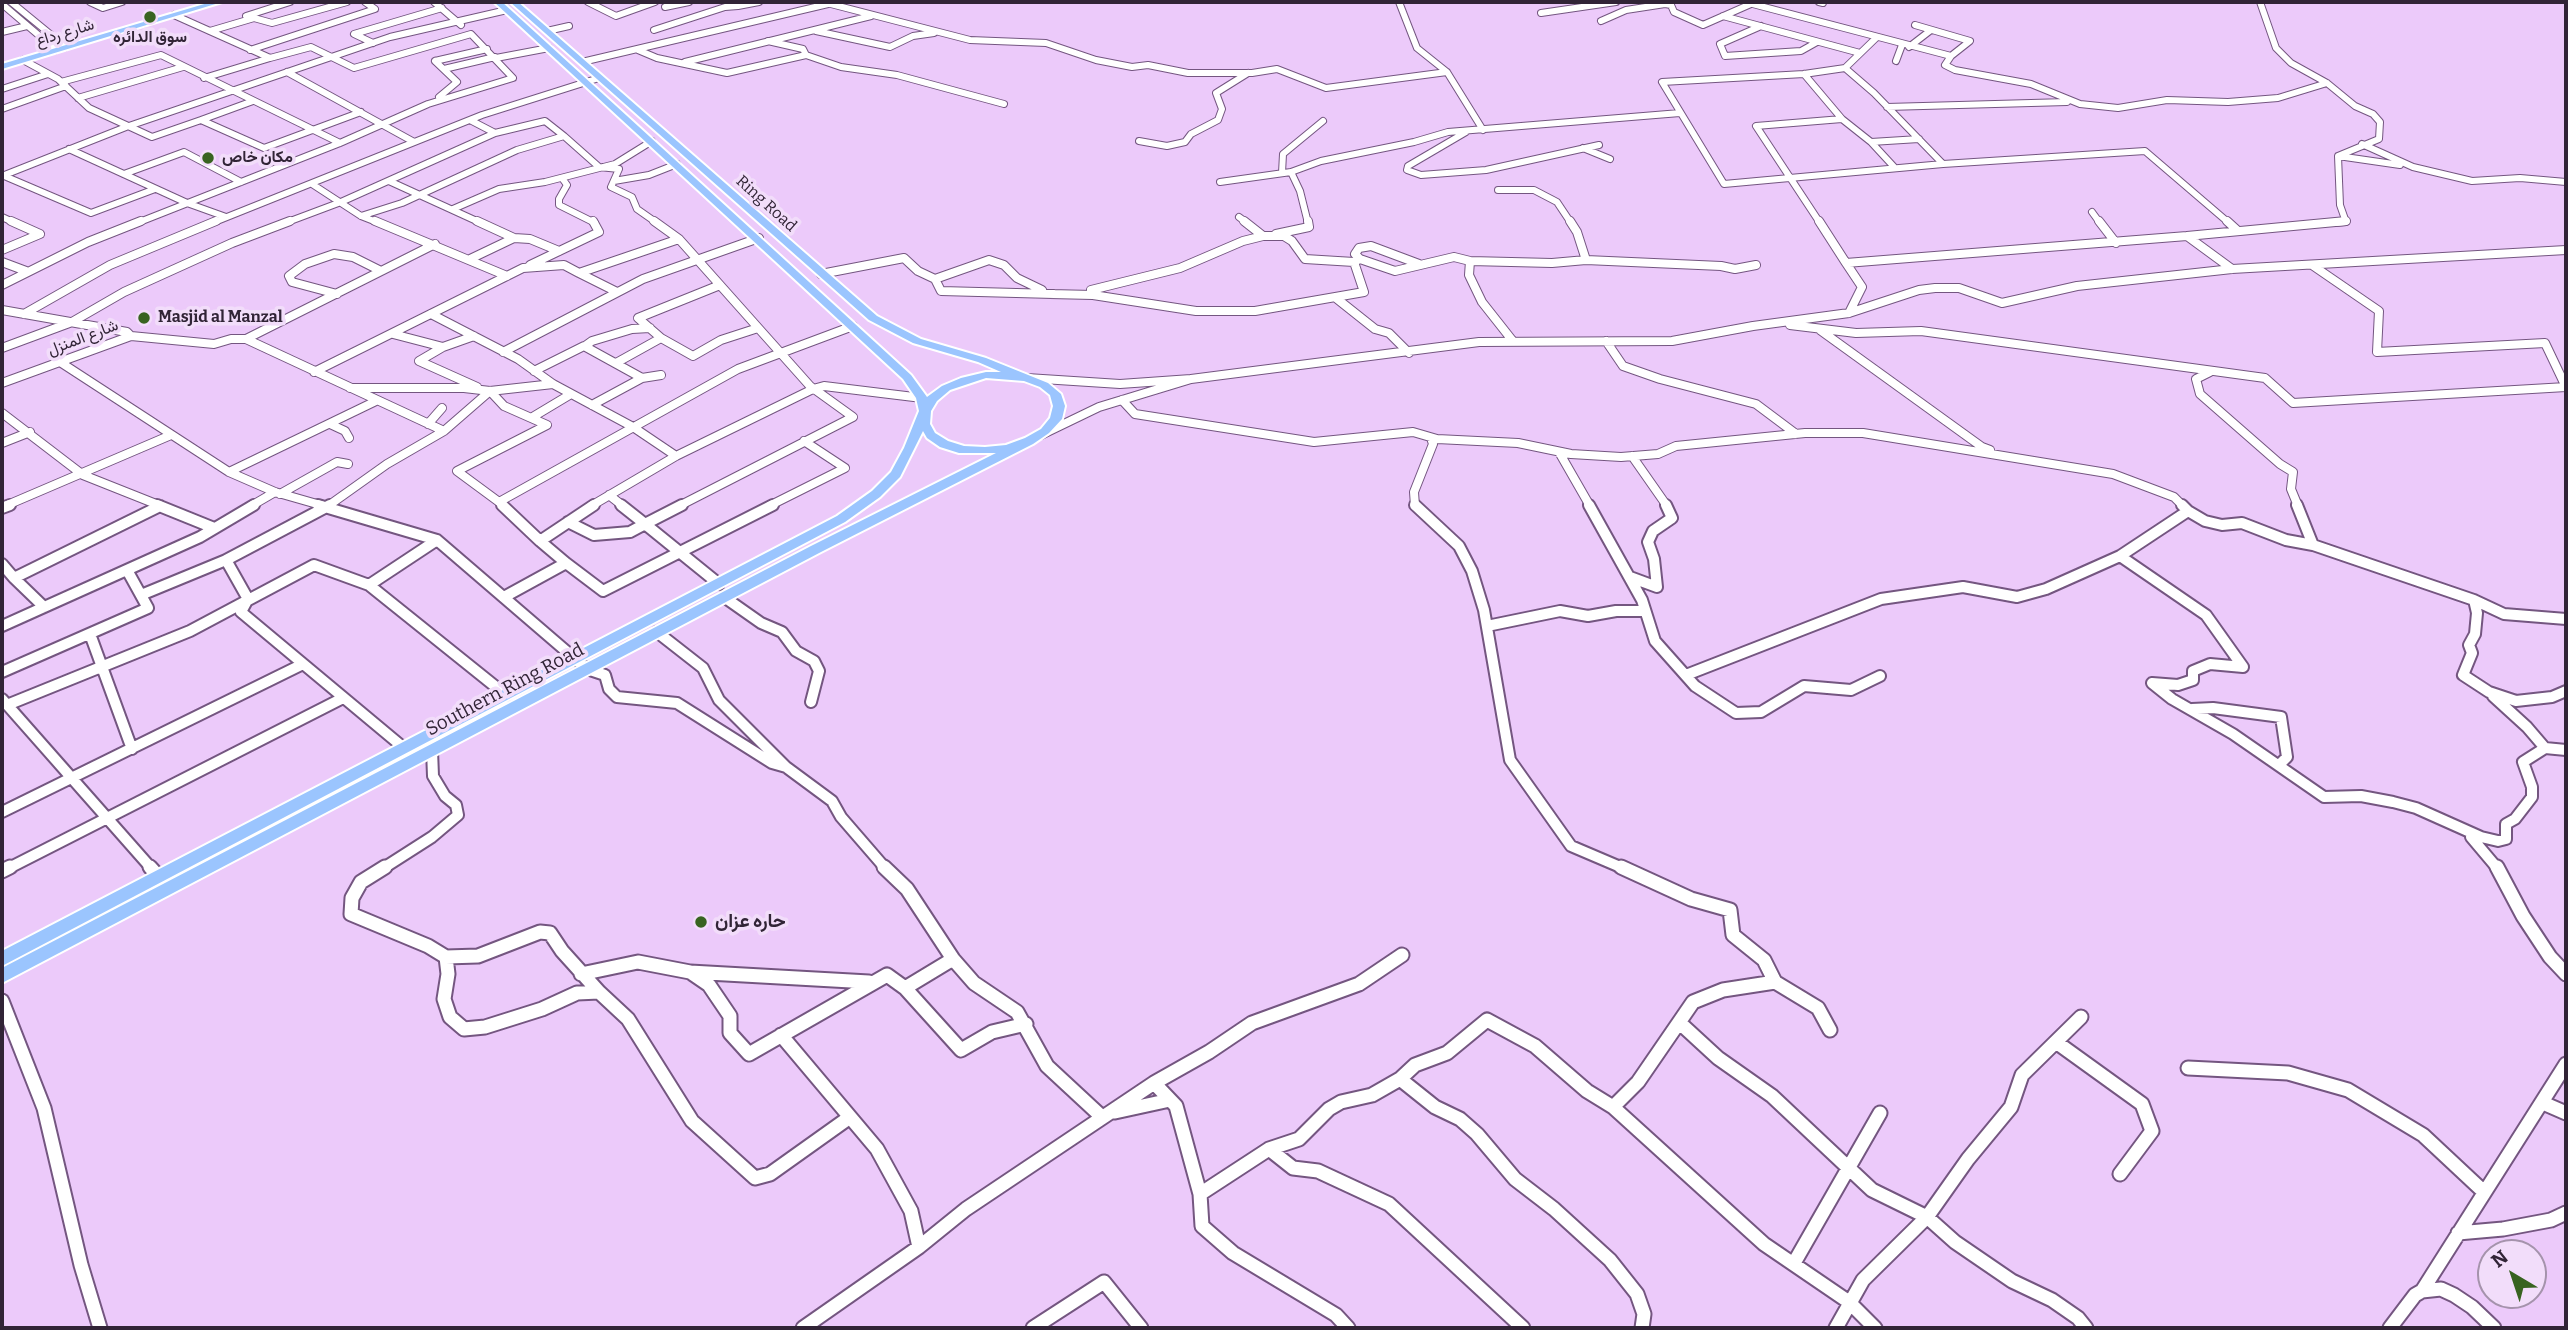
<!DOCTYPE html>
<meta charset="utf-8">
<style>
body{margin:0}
#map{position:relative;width:2568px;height:1330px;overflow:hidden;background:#eccafa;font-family:Bitter,serif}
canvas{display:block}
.frame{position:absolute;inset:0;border:4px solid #312436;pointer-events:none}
.north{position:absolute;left:2477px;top:1239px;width:70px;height:70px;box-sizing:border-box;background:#f2ddfa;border:2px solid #a593ac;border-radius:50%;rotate:321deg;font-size:19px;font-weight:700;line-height:28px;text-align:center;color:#312436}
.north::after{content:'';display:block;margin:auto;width:24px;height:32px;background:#386320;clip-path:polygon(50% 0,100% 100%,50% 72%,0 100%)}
</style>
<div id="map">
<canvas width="2568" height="1330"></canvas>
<div class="frame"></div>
<div class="north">N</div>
</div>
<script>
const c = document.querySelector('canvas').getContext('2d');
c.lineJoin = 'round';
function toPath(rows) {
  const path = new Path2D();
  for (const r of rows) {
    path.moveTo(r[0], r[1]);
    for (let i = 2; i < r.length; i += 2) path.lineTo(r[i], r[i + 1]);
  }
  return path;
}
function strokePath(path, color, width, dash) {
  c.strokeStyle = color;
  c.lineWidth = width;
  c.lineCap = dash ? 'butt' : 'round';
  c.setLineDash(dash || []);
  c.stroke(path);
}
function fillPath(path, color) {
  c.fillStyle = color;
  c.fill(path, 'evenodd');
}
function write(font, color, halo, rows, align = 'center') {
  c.font = font + ' Bitter,Vazirmatn,serif';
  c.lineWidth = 7;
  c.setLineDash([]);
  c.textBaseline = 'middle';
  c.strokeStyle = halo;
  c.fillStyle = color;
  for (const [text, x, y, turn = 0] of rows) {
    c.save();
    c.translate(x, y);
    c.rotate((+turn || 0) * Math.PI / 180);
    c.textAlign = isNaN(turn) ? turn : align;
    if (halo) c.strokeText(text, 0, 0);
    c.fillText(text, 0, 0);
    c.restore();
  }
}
const minorFar3 = toPath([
 [11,2,66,47],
 [90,2,103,8,122,2],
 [434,2,461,25],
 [588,2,616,16,655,2],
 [823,2,970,40,1046,43,1096,60,1132,67,1148,65,1188,73,1252,73,1277,69,1326,88,1447,72],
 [1399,2,1417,48,1447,72,1483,130],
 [1745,2,1951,56],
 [1819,2,1823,3],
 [2260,2,2276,48,2291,63,2327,83,2355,106,2373,114,2380,122,2379,139,2338,156,2340,205,2346,222,2335,223],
 [2,4,56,50],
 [738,6,759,2],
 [665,7,689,2],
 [1541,13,1616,2],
 [174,15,270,58,204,78],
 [246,16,290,2],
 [1723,16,1860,53],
 [1601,21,1626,10,1665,4,1671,5,1674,12,1703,25,1753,3],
 [1915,25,1970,41,1951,56,1945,65,1955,70,2031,84,2080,104,2118,108,2167,100,2228,102,2278,98,2327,83],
 [1761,26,1720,44,1725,56,1801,51,1817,42],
 [654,30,725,7,738,6,727,2],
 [210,31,254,18,272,23,347,2],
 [547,31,569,26],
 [816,31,890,47,913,36,934,33],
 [2,32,27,26],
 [768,41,803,49,806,55,841,67,897,75,1004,104],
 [373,43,354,34,442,8],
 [1909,47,1931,30],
 [250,50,375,9,365,2],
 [638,50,657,58,727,73,806,55],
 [496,58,549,48],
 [23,60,58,79,89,108,152,137,201,120],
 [435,61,457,82,439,97],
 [435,61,487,49],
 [1896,61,1902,45],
 [582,62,828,4],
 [685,62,871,16],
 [1845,68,1874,93,1943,164,1724,184,1662,82,1804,74,1845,68],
 [1845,68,1876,38],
 [444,69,495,57],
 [287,72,414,142],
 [1804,74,1842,119,1871,142],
 [61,82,161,55,340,143],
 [2,89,48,74],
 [78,98,183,67],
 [253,101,201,120,264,148,361,112],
 [1887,107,2067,102],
 [2,109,66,86],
 [1466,132,1408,166,1407,170,1421,175,1486,170,1599,145],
 [495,133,545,121,564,136],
 [1139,141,1167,146,1185,142,1191,134,1218,120,1222,109,1216,93,1248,73],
 [2362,144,2413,167,2472,181,2520,178,2566,182],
 [1583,148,1610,159],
 [69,149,187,203,226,217],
 [2338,156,2400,165],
 [1943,164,2145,151,2229,223],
 [1895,168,1871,142,1919,139],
 [1291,172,1300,191,1308,223],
 [1282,173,1283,154,1323,121],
 [124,174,184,152,241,182],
 [2,175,91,213,155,189],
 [2,176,126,127,390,37,507,10],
 [562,178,567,185,559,199,559,205,595,223],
 [389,181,481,223],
 [614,181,649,175,677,164],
 [1220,182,1291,172,1321,161,1414,142,1448,132,1680,113],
 [312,184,361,216,379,223],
 [1498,190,1534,190,1557,202,1571,223],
 [453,209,499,189,545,182,615,164,652,141],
 [2092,212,2100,223],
 [361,216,402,203,517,150,564,136,599,167,619,169,611,187,632,197,637,209,657,223],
 [2,217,15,223],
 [1239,217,1247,223],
 [137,223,340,143,428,104,513,78,471,34,354,68,311,47,270,58],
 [212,223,482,115,599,78],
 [285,223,341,202,495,133,470,120],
 [1820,223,1756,126,1842,119]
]);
const minorFar2 = toPath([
 [375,221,507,276],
 [477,221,514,238],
 [654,221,679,239,810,386,853,417,679,506],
 [1244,221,1263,236,1284,236,1292,241,1305,259,1354,262],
 [1570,221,1577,232,1586,260],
 [1819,221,1846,263],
 [2099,221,2116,243],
 [2227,221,2238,231],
 [1276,234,1309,227,1308,221],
 [2,250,40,234,11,221],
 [470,259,514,238,530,239,559,251],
 [1360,259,1355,254,1359,248,1371,246,1419,264],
 [2,262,26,271],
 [530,265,599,232,593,221],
 [2312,265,2379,311,2377,352,2545,343,2566,387],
 [2232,269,2187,236,2346,221],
 [579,273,617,292],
 [821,274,904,258,918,271,935,279,989,260,1004,265,1017,278,1042,290],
 [935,279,941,291,1054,294],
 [2,285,88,242,141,221],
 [1091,290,1180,268,1243,241,1263,236],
 [337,294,292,282,289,276,305,264,334,254,353,257,381,271],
 [1050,294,1093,295,1196,311,1255,311,1364,292,1354,262,1360,259,1395,271,1454,257,1470,261],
 [1336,298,1375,329,1389,333,1409,353],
 [2,310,127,332,131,336,2,383],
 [1849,313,1862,287,1846,263,2187,236],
 [24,314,110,265,216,221],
 [431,314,518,359,553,384,633,427,676,456],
 [1790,325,1856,333,1921,331,2265,378,2293,403,2566,387],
 [1820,330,1982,447,1990,450],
 [393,334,443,347,419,361,477,387],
 [131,336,214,344,231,339,246,339,444,431],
 [661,338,693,356,721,340,758,328],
 [246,339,435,244],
 [1512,340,1482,302,1469,275,1470,261,1552,263,1586,260,1721,266,1735,269,1756,265],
 [1606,341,1623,366,1660,379,1756,404,1796,434],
 [585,346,592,341,632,329,650,328],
 [443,347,474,336],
 [2,348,72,322,124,292,232,243,290,221],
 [503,352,643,279,759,238],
 [60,362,229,472,275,492,324,506],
 [616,363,661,338,638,318,720,285],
 [534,371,584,346,642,378,592,405],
 [314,372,523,268,564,265,579,273,679,239],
 [2210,372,2196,379,2200,394,2280,464,2293,472,2291,489,2298,506],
 [642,378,661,375],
 [1027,378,1120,384,1191,379,1099,407,1041,435],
 [1191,379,1479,342,1672,341,1753,326,1849,313,1919,290,1935,288,1959,288,2002,303,2077,286,2232,269,2566,250],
 [350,388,464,388,490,391,553,384],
 [1122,400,1135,414,1314,442,1413,432,1437,439,1518,443,1571,454,1621,457,1658,454,1676,446,1805,433,1863,433,2113,474,2174,497,2183,506],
 [2,413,83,475,161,506],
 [531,418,571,394],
 [330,424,345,431,349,438],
 [428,424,442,408],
 [2,443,30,432],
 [1559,452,1590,506],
 [1632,456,1667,506],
 [229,472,376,401],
 [280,494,337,462,348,464],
 [609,495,623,506],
 [5,506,171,435],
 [251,506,275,492],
 [328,506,387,464,444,431,490,391,504,406,547,425,457,471,499,502],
 [504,506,499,502,738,369,853,326],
 [591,506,676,456,813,389,824,386,922,398],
 [769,506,845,468,804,441],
 [1415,506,1414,492,1433,444,1431,438]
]);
const minorFar1 = toPath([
 [157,505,214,528],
 [318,505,437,540,587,669,605,675,609,689,617,697,677,703,772,763,786,767],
 [502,505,540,541],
 [682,505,645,524,719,584],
 [1415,505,1459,546,1472,571,1484,610,1510,760,1571,846,1625,869],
 [1589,505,1642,600,1655,641,1695,686,1736,713,1761,712,1804,686,1851,690,1880,676],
 [2297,505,2313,545],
 [2,508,10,505],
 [2188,511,2205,521,2222,525,2242,523,2286,540,2313,545,2474,600,2504,614,2566,619],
 [568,522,594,535,630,532,645,524,621,505],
 [2120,556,2206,615,2243,667],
 [226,560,330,505],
 [566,563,540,541,594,505],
 [2,564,14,578,160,506],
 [1630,577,1657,587,1654,559,1648,542,1653,531,1672,518,1666,505],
 [14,578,44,607],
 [369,585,437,540],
 [141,595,226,560,248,599,241,612,404,748],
 [504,597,566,563,603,591,773,505],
 [724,597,761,623,782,632,796,651,814,661,819,671,811,702],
 [2474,600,2477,613,2475,634,2469,645,2472,653,2463,675,2489,692,2516,701,2552,697,2566,691],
 [2,626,200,537,254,505],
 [1487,626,1560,611,1588,616,1616,611,1645,611],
 [657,632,703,668,719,700,786,767,832,801,841,817,886,869],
 [90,634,132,749],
 [2,672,148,608,127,570],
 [1686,675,1881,599,1963,587,2017,597,2046,589,2120,556,2188,511,2182,505],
 [2152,683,2172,699,2233,734,2324,797,2361,796,2393,802,2416,808,2481,837,2498,841,2506,839,2506,824,2515,819,2532,797,2532,787,2523,762,2545,748,2566,750],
 [2152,683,2178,685,2193,680,2193,671,2210,664,2243,667],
 [2493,696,2527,727,2545,748],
 [2,699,152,869],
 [7,705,190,631,314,565,369,585,506,695],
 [2192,709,2213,708,2281,717,2287,757,2280,764],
 [2,812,303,664],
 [2471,837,2498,869],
 [7,869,343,698],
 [382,869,432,837,458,815,456,805,445,796,433,776,432,750]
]);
const minor = toPath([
 [150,867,159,877],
 [385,867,361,882,352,898,351,914,428,946,446,957,448,974,444,999,450,1017,464,1029,485,1027,542,1009,577,993,599,992,628,1019,692,1121,755,1178,770,1174,850,1117],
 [884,867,907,889,953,959,974,983,1017,1012,1047,1066,1102,1117],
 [1621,867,1691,899,1730,910,1733,935,1764,960,1775,982,1818,1008,1830,1030],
 [2497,867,2523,916,2550,957,2566,974],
 [2,871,10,867],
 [446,957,478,956,540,932,550,933,562,951,599,992],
 [690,972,869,982],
 [581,974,638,962,690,972,709,985,730,1016,730,1033,749,1054,887,975,905,988,961,1050,992,1032,1026,1024],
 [905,988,953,959],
 [2,1001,44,1108,81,1265,100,1328],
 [1681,1024,1718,1058,1772,1096,1872,1190,1927,1217,1955,1242,2012,1281,2052,1300,2078,1318,2086,1328],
 [781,1035,877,1149,911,1211,919,1247],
 [2056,1042,2142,1104,2152,1131,2120,1174],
 [2188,1068,2288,1073,2348,1090,2423,1135,2484,1192],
 [1400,1079,1435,1107,1460,1119,1477,1134,1515,1179,1554,1209,1610,1260,1637,1294,1644,1314,1642,1328],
 [1154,1083,1176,1106,1200,1194,1202,1226,1233,1253,1336,1315,1348,1328],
 [2543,1103,2566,1113],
 [1613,1107,1638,1082,1693,1002,1723,990,1775,982],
 [1115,1112,1170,1100],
 [1269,1149,1293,1168,1318,1171,1389,1204,1523,1328],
 [1200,1194,1269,1149,1299,1139,1329,1109,1341,1102,1372,1095,1400,1079,1415,1065,1447,1053,1487,1020,1535,1046,1587,1091,1613,1107,1764,1244,1849,1302,1875,1328],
 [2458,1233,2503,1229,2551,1220,2566,1213],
 [1794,1263,1880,1113],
 [2422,1291,2441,1289,2454,1295,2472,1307,2494,1328],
 [803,1328,919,1247,966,1209,1154,1083,1209,1052,1252,1023,1359,984,1402,955],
 [1033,1328,1104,1282,1141,1328],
 [1836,1328,1863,1280,1927,1217,1968,1159,2011,1107,2022,1075,2081,1017],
 [2390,1328,2415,1295,2422,1291,2566,1064]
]);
const major = toPath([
 [211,2,222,2,2,69,2,64,211,2],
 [494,2,502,2,911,375,927,397,942,386,961,378,986,372,1001,372,978,362,913,343,869,320,510,2,518,2,877,316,921,339,986,358,1048,383,1061,394,1065,406,1062,419,1049,433,1033,444,821,552,2,983,2,968,811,546,996,453,959,453,940,447,927,438,923,431,900,477,880,497,845,522,2,966,2,951,837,516,872,491,891,472,904,448,919,411,916,398,903,379,494,2],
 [986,378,1024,381,1040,387,1050,395,1053,406,1050,418,1041,429,1025,438,1006,445,985,447,964,446,948,441,935,433,930,424,931,411,937,401,950,390,986,378]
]);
strokePath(minorFar3, '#745680', 8);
strokePath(minorFar2, '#745680', 10);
strokePath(minorFar1, '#745680', 14);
strokePath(minor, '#745680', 17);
strokePath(major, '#fff', 4);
strokePath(minorFar3, '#fff', 6);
strokePath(minorFar2, '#fff', 8);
strokePath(minorFar1, '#fff', 10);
strokePath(minor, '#fff', 13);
fillPath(major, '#9bc5fe');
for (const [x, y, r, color] of [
 [150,17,7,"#386320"],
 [208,158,7,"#386320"],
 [144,318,7,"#386320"],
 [701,922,7,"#386320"]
]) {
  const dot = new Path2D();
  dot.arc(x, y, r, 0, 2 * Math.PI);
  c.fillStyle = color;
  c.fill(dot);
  strokePath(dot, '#f2ddfa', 2.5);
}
write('16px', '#312436', '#f2ddfa', [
 ["شارع رداع",65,33,-17],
 ["Ring Road",766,204,42],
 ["شارع المنزل",83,338,-21]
]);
write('bold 16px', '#312436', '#f2ddfa', [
 ["سوق الدائره",150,38,"center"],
 ["مكان خاص",222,158],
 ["Masjid al Manzal",158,318]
], 'left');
write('19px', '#312436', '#f2ddfa', [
 ["Southern Ring Road",505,690,-28]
]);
write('bold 19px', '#312436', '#f2ddfa', [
 ["حاره عزان",715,922]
], 'left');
</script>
